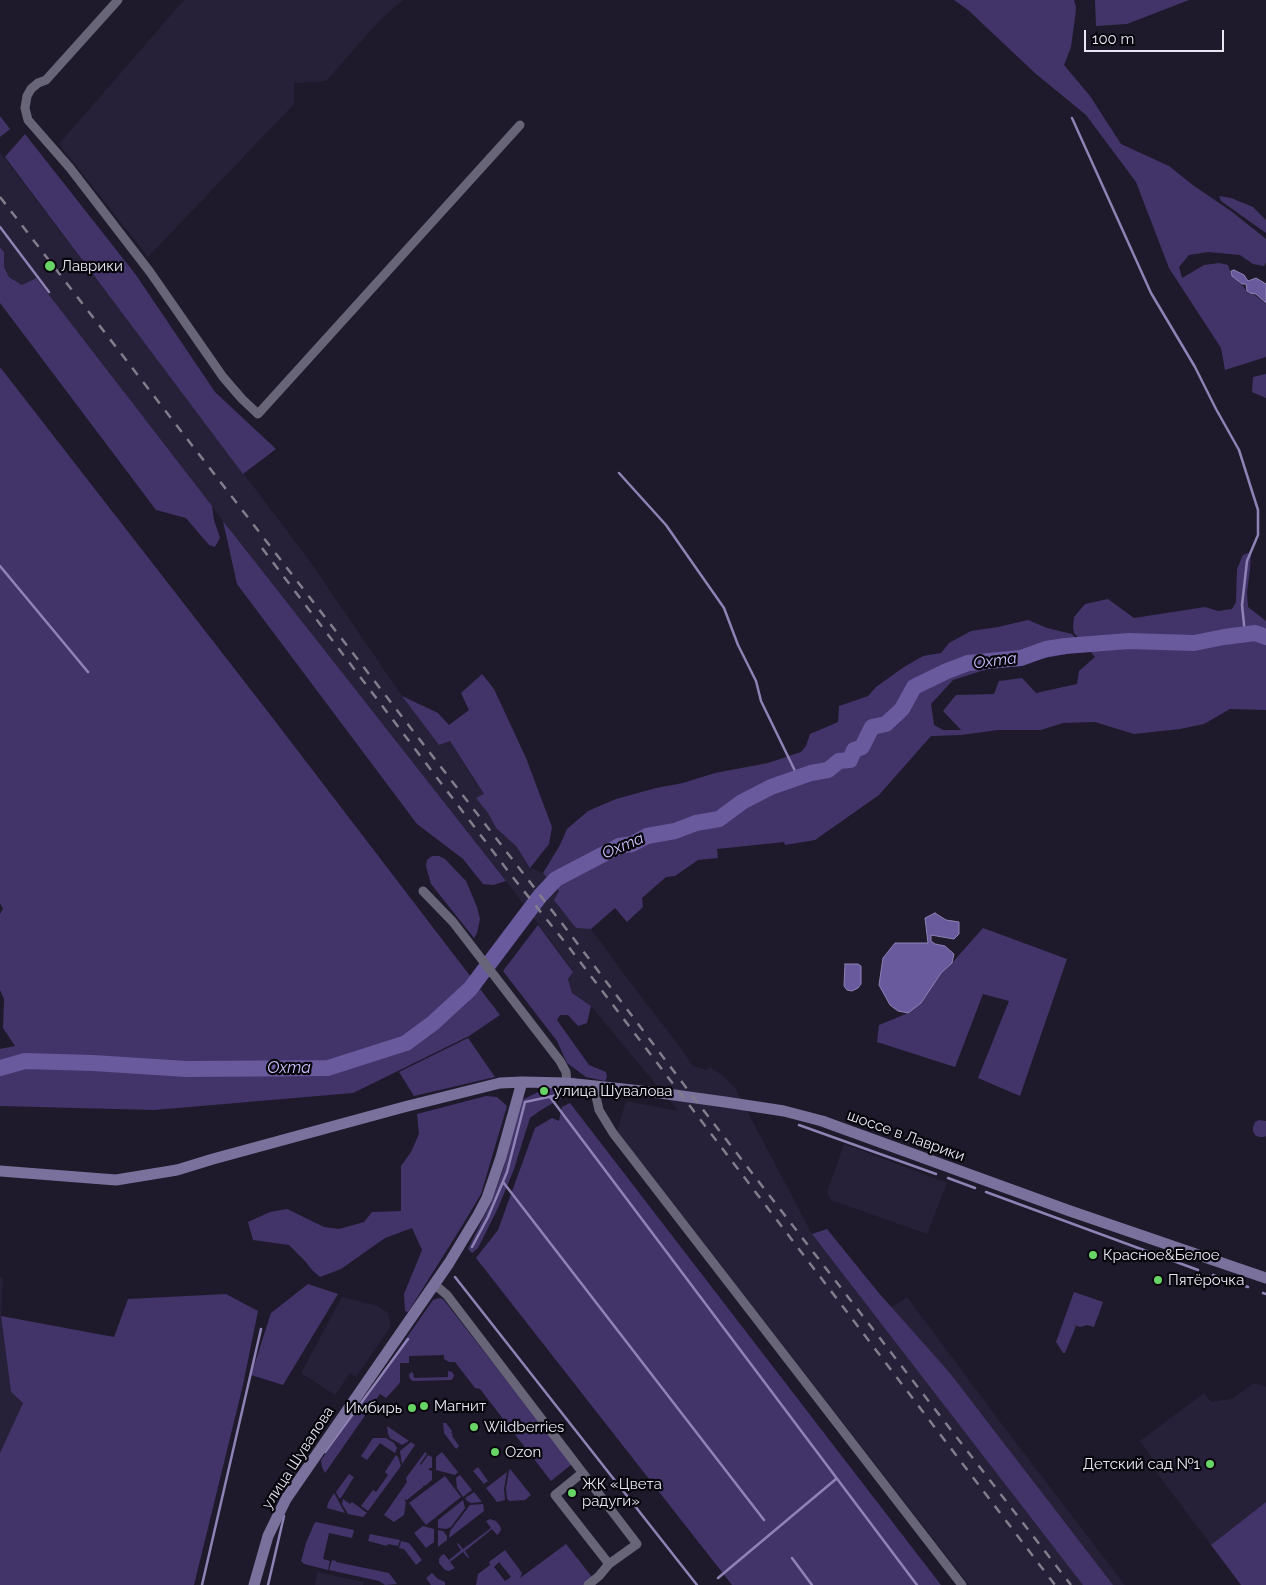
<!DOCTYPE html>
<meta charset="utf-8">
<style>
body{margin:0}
#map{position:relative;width:1266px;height:1585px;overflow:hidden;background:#1e1a2b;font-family:Raleway,sans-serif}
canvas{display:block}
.scale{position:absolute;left:1084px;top:30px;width:140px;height:22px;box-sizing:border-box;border:2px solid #e7e6f2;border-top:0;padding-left:6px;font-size:15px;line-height:18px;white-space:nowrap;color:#e7e6f2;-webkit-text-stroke:4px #08060d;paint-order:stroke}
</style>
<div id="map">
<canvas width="1266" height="1585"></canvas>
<div class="scale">100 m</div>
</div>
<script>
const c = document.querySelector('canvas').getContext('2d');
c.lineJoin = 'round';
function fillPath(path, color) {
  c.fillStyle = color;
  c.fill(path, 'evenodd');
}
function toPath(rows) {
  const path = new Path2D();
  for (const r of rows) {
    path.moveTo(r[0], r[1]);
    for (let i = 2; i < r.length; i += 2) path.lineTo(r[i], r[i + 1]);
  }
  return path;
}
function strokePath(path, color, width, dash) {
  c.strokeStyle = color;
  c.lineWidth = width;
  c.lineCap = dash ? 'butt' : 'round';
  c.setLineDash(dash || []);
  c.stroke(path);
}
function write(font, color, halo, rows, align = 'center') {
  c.font = font + ' Raleway,sans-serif';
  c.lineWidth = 4.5;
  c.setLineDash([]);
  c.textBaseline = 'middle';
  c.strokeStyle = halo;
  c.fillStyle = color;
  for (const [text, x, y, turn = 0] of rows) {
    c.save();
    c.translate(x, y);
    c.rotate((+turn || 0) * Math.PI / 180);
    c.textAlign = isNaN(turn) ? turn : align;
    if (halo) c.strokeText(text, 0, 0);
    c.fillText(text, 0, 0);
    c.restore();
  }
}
fillPath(toPath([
 [184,0,403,0,381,19,326,81,294,83,294,104,148,257,59,144],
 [0,152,309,560,402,696,439,744,450,741,484,795,477,798,488,813,496,828,516,846,530,868,543,873,559,891,576,928,591,929,633,986,680,1047,693,1066,706,1070,711,1067,723,1076,735,1088,812,1234,877,1318,907,1297,1010,1435,1125,1585,969,1585,617,1131,626,1101,678,1111,591,1006,572,993,568,979,573,971,506,881,223,521,36,278,22,285,9,277,4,267,4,252,0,247],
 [844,1144,947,1183,927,1234,831,1200,827,1192],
 [0,1277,3,1278,1,1316,11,1392,23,1403,0,1453],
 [342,1297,378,1306,388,1313,391,1326,356,1377,350,1373,335,1395,301,1373],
 [1254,1383,1266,1387,1266,1502,1211,1545,1156,1472,1151,1456,1140,1441,1204,1393,1211,1402,1232,1399],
 [317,1572,364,1582,363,1585,315,1585]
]), '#262138');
fillPath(toPath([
 [954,0,1074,0,1076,7,1075,18,1071,47,1064,65,1090,96,1121,144,1169,166,1194,186,1231,211,1266,239,1266,263,1264,266,1253,264,1240,255,1208,252,1189,255,1179,267,1182,278,1204,265,1219,263,1228,265,1232,276,1243,286,1248,293,1255,295,1266,304,1266,357,1225,370,1221,348,1169,268,1136,182,1086,115,1036,74,968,10],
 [1095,0,1189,0,1127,24,1096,26],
 [0,116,10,129,0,137],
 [25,134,136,275,215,392,276,449,243,474,5,157],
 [1219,196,1231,198,1253,207,1266,220,1266,233,1221,201],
 [0,247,4,252,4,267,9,277,22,285,36,278,212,506,214,520,220,538,215,547,209,545,186,518,156,510,0,303],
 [0,367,265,708,500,1015,469,1036,353,1093,154,1110,0,1106,0,1049,15,1046,3,1028,4,999,0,990,0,914,3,909,0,903],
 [1266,374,1266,398,1252,392,1253,377],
 [223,521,506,881,493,885,483,884,463,859,417,824,237,584],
 [1251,552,1250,569,1247,592,1248,607,1266,621,1266,710,1230,709,1204,724,1180,729,1134,734,1095,722,1063,723,1041,730,998,730,961,735,931,736,879,795,815,840,785,845,784,842,717,849,718,858,698,860,675,876,666,877,642,898,643,907,627,922,615,908,591,929,576,928,554,900,559,891,543,873,560,845,567,829,588,811,616,799,656,788,683,783,715,773,768,763,801,752,806,746,810,734,838,722,839,706,868,696,876,687,904,667,923,656,941,653,949,643,971,631,998,627,1028,620,1047,628,1072,634,1083,647,1077,652,988,669,953,680,931,704,934,725,943,730,961,730,943,711,956,695,994,694,999,681,1022,678,1036,693,1077,684,1079,671,1095,657,1074,633,1073,627,1074,617,1085,604,1108,599,1134,618,1205,607,1218,611,1232,609,1236,602,1237,569,1243,555],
 [482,674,494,689,526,758,552,827,549,844,530,868,516,846,496,828,488,813,476,798,484,794,450,741,439,745,402,696,438,713,449,725,469,710,461,693],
 [432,856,439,856,445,859,466,881,477,907,480,919,477,933,474,938,431,884,426,866,427,860],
 [538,925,573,972,568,979,572,993,591,1006,587,1023,578,1026,568,1015,560,1015,557,1020,589,1065,606,1072,607,1077,605,1081,586,1077,567,1063,557,1041,503,971],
 [983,928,1067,959,1020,1096,978,1078,1009,1001,983,994,955,1067,877,1042,879,1025,908,1013,921,1003,941,973,952,963],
 [468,1038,495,1077,414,1096,399,1072],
 [550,1087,555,1088,562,1094,562,1098,541,1110,530,1118,514,1169,498,1208,478,1248,472,1253,468,1249,491,1203,503,1170,522,1100,544,1089],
 [486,1096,497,1097,507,1106,481,1194,462,1226,408,1312,405,1311,404,1294,422,1250,412,1228,385,1238,341,1269,320,1277,312,1270,305,1261,289,1245,253,1240,248,1222,270,1212,287,1209,324,1227,339,1229,364,1222,372,1212,401,1211,401,1166,411,1152,419,1134,417,1114],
 [570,1103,941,1585,732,1585,476,1258,498,1230,535,1128,552,1118,559,1121,562,1107],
 [1259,1120,1266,1121,1266,1136,1264,1137,1259,1137,1255,1135,1253,1131,1253,1127,1255,1122],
 [827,1229,878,1292,949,1372,1113,1585,1083,1585,812,1234],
 [308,1284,338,1294,283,1385,251,1375,271,1313],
 [1074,1292,1103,1302,1094,1327,1087,1325,1080,1327,1072,1324,1076,1326,1065,1353,1063,1353,1056,1342],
 [226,1294,258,1311,243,1385,194,1585,0,1585,0,1453,23,1403,11,1392,1,1316,114,1337,128,1299],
 [439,1298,443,1299,572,1464,551,1481,480,1389,475,1388,455,1362,449,1362,444,1359,444,1355,409,1356,409,1363,400,1363,400,1382,398,1385,386,1398,380,1394,325,1473,322,1467,321,1460,433,1300],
 [448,1371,452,1372,454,1375,453,1378,451,1380,413,1381,410,1379,409,1376,410,1373,413,1372,414,1378,448,1377],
 [443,1423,446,1423,452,1431,451,1432,453,1435,452,1436,459,1446,456,1449,444,1433],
 [387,1426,409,1441,402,1445,390,1438,388,1434],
 [373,1438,386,1438,394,1443,397,1448,395,1453,380,1443,367,1460,361,1456],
 [411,1442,415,1445,402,1464,400,1451],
 [425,1452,427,1454,420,1464,421,1465,428,1455,432,1457,432,1468,429,1468,429,1470,432,1471,432,1480,425,1486,424,1485,423,1487,407,1500,405,1499,405,1501,406,1502,404,1515,394,1522,384,1515,407,1482,406,1478],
 [442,1452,458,1472,455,1475,436,1470,436,1457],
 [396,1455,398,1457,401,1466,368,1511,361,1506,373,1490,376,1492,388,1475,385,1472],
 [478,1467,488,1481,484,1484,473,1471],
 [510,1469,531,1495,525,1500,510,1501,507,1499,506,1488,509,1471],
 [507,1472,504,1489,505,1500,497,1502,486,1488],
 [349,1474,354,1477,341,1498,339,1498,336,1492],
 [460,1475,472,1490,463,1497,457,1488,456,1478],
 [445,1476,461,1497,426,1525,409,1503],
 [474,1492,482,1502,471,1503,467,1501,465,1498],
 [334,1493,345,1513,327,1508,328,1503],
 [343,1499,350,1504,352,1502,367,1513,363,1517,348,1514,342,1504],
 [463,1500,465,1508,451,1527,446,1529,438,1528,438,1520],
 [1266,1502,1266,1585,1241,1585,1211,1545],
 [483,1504,484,1511,449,1538,450,1531,470,1505],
 [490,1519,496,1521,500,1526,501,1530,499,1533,497,1535,492,1529,465,1551,469,1557,468,1558,463,1552,450,1562,455,1568,449,1571,445,1570,439,1563,439,1559,441,1556,444,1554,449,1560,461,1550,457,1544,458,1543,463,1549,491,1528,486,1521],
 [316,1522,354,1530,352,1538,329,1533,323,1559,330,1561,328,1570,304,1564,301,1561,306,1543,314,1524],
 [423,1526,434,1529,434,1542,426,1548,414,1533],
 [438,1530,443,1531,447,1536,447,1540,438,1547],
 [370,1534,400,1540,398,1546,388,1544,387,1546,368,1541],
 [401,1541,409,1543,422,1560,416,1565,404,1549,399,1548],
 [566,1544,592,1577,583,1585,476,1585,478,1574,490,1565,489,1562,505,1550,522,1573,520,1578],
 [499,1562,511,1577,505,1581,494,1567],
 [332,1560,336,1561,336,1562,389,1573,397,1584,385,1585,379,1581,329,1570],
 [432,1573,438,1579,445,1582,445,1585,431,1585,426,1578]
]), '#423469');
const water = toPath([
 [1234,270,1244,275,1248,281,1256,278,1266,284,1266,303,1256,294,1250,293,1247,291,1246,284,1242,284,1232,276,1231,271,1234,270],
 [935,913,946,920,959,922,959,934,954,939,931,935,931,941,935,944,945,946,954,954,952,963,941,973,921,1003,908,1013,898,1011,890,1005,879,985,883,958,895,943,928,943,925,918,935,913],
 [845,964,858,964,861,966,861,984,858,988,852,991,847,990,844,986,845,964]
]);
fillPath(water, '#69599d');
strokePath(water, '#8f83b6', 1);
strokePath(toPath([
 [1072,118,1151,293,1195,367,1216,409,1239,450,1258,510,1258,535,1247,561,1242,605,1245,634],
 [0,227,49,292],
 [619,473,666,525,724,608,738,645,756,681,761,701,798,777],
 [0,566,88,672],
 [550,1097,917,1585],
 [799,1125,936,1174],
 [948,1178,975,1188],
 [503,1182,764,1520],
 [986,1192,1198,1270],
 [472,1247,488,1217,507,1172,525,1102,558,1095],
 [1213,1275,1248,1287],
 [455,1277,697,1585],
 [1263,1293,1266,1294],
 [325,1452,408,1339],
 [792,1558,812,1585],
 [718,1578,836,1479],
 [202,1585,261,1329],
 [268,1585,284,1516]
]), '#8f83b6', 2.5);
strokePath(toPath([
 [0,1068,25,1061,93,1063,186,1069,328,1068,406,1043,433,1023,470,989,540,896,556,879,619,846,632,844,647,836,675,831,696,823,719,819,742,802,771,787,811,773,828,770,839,761,850,760,854,750,862,747,872,727,886,724,902,709,914,687,947,671,968,663,1021,658,1046,649,1065,646,1129,641,1194,643,1224,637,1255,633,1266,637]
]), '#69599d', 16);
strokePath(toPath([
 [118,0,46,80,38,83,31,89,27,96,25,108,28,120,70,168,150,272,223,377,242,399,258,414,520,125],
 [423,891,453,922,560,1061,566,1072,567,1083],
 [594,1087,599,1110,613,1133,962,1585],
 [434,1284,447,1295,637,1544,609,1564,599,1576,588,1585],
 [582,1473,555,1495,609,1564]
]), '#686579', 9);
strokePath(toPath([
 [0,1171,116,1180,177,1170,213,1159,404,1107,500,1083,522,1082,567,1083,660,1093,725,1102,784,1111,822,1121,1070,1211,1266,1278],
 [254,1585,268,1536,286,1499,449,1263,478,1215,487,1198,501,1157,522,1082]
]), '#7a719c', 11);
strokePath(toPath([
 [0,197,574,939,694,1098,1071,1585],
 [262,548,511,875,568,946,1055,1585]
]), '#807e8c', 2.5, [9, 9]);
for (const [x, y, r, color] of [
 [50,266,6,"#68d465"],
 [544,1091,5,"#68d465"],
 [1093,1255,5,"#68d465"],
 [1158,1280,5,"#68d465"],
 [424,1406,5,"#68d465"],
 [412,1408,5,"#68d465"],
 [474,1427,5,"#68d465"],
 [495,1452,5,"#68d465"],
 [1210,1464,5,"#68d465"],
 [572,1493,5,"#68d465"]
]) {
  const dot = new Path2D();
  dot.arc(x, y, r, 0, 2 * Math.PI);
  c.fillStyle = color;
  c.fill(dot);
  strokePath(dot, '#08060d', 2);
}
write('15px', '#e7e6f2', '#08060d', [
 ["Лаврики",61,266],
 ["улица Шувалова",554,1091],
 ["Красное&Белое",1103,1255],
 ["Пятёрочка",1168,1280],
 ["Магнит",434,1406],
 ["Имбирь",402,1408,"right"],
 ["Wildberries",484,1427],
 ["Ozon",505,1452],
 ["Детский сад №1",1200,1464,"right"],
 ["ЖК «Цвета",582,1484],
 ["радуги»",582,1501]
], 'left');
write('15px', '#e7e6f2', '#08060d', [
 ["шоссе в Лаврики",906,1136,20],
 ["улица Шувалова",298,1458,-57]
]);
write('italic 16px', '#ccc1fb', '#08060d', [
 ["Охта",995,661,-7],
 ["Охта",623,846,-23],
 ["Охта",289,1068]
]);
</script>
